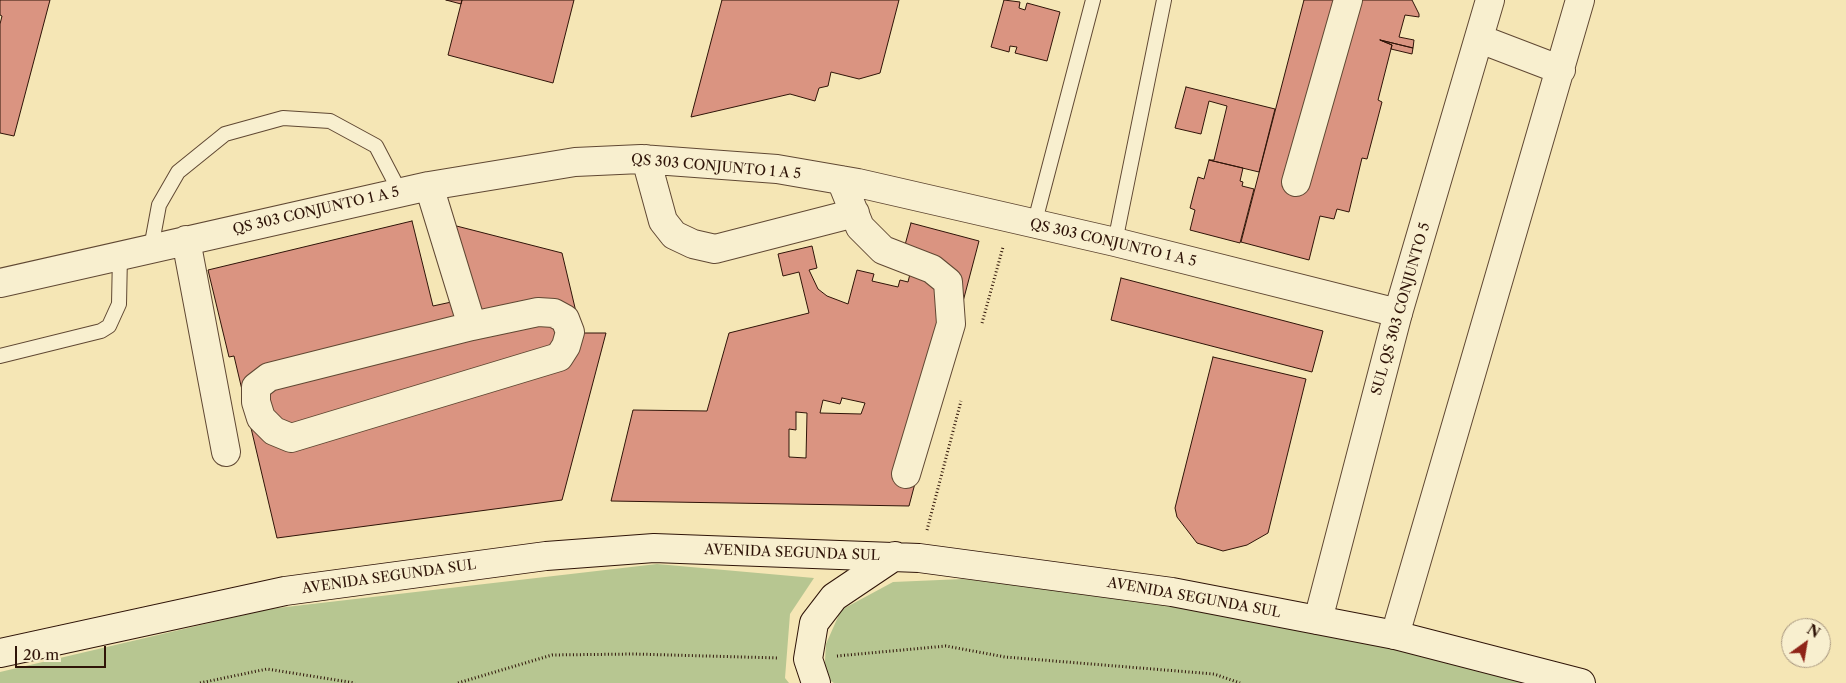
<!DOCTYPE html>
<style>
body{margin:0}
#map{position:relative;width:1846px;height:683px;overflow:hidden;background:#f5e6b5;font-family:"Libre Caslon Text",serif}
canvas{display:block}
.north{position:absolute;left:1781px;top:618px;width:50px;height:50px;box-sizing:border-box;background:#f8efcf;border:1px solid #a8977f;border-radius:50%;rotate:32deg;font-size:14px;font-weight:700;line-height:20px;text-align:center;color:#2f1408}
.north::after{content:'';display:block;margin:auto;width:18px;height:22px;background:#8f2418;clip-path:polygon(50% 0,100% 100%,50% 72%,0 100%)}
.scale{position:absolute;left:15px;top:646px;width:91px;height:22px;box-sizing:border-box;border:2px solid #2f1408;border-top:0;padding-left:6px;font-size:15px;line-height:18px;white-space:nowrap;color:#2f1408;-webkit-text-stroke:4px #f8efcf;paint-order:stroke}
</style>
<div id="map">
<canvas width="1846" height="683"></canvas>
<div class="north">N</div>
<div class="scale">20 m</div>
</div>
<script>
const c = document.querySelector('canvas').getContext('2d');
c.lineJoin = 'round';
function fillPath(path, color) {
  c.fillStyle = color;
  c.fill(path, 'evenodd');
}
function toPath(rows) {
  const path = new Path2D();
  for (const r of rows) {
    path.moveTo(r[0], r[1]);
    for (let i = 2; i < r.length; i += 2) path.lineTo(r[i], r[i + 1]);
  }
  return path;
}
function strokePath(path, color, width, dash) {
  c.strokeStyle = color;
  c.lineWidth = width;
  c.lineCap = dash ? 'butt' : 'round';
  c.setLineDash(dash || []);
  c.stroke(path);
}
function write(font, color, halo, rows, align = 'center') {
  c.font = font + ' "Libre Caslon Text",serif';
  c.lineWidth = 5;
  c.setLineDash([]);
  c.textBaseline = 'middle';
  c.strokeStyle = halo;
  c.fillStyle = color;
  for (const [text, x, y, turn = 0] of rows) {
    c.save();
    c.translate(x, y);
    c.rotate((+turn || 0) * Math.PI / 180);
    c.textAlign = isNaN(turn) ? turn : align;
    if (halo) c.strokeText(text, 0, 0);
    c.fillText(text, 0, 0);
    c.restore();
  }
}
fillPath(toPath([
 [657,564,814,578,790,614,785,678,789,683,0,683,0,672,269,609],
 [963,579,1333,619,1559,683,834,683,824,677,826,644,841,610,893,582]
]), '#b7c691');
const building = toPath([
 [0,0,50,0,14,136,0,133,0,24,2,16,0,15,0,0],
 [446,0,462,0,461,4,446,0],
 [462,0,574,0,553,83,448,55,462,0],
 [722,0,899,0,880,73,859,79,831,72,828,86,819,88,815,101,790,94,691,117,722,0],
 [1004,0,1020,2,1019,8,1025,10,1027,3,1060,12,1047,61,1015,53,1017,47,1010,46,1009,52,991,47,1004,0],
 [1304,0,1412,0,1419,14,1419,17,1405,15,1399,37,1414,40,1413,48,1380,40,1392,45,1378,100,1382,102,1367,159,1362,158,1349,212,1337,209,1334,219,1320,216,1309,260,1241,242,1304,0],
 [1380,40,1413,48,1412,54,1391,49,1392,45,1380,40],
 [1186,87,1275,109,1259,172,1209,160,1214,160,1227,106,1209,101,1201,134,1175,128,1186,87],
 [1209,160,1243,168,1240,181,1243,182,1242,186,1254,189,1240,243,1190,230,1195,210,1190,208,1198,177,1204,179,1209,160],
 [412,221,433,306,456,301,437,221,562,253,581,333,606,333,562,500,277,538,234,356,229,357,208,270,412,221],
 [911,223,979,241,909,506,611,501,633,410,707,411,729,333,809,313,799,272,783,276,778,254,812,246,817,268,809,270,818,289,827,296,848,304,857,270,874,274,872,281,898,287,900,280,908,282,914,258,902,256,911,223],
 [842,398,865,403,861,414,820,413,823,400,840,404,842,398],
 [796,412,807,413,806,458,789,457,789,429,796,430,796,412],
 [1121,278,1323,331,1312,372,1111,320,1121,278],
 [1213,357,1306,379,1268,533,1247,545,1223,551,1197,543,1177,517,1175,508,1213,357]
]);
fillPath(building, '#da9481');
strokePath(building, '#2f1408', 1);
const service = toPath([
 [1034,225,1093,0],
 [1115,242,1164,0],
 [151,248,159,205,178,172,225,134,283,118,330,121,376,146,400,192],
 [0,356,101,331,109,326,119,304,120,255]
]);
const minor = toPath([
 [646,159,663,221,674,235,693,244,715,249,855,213],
 [841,180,860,227,883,250,932,269,948,282,951,324,906,474],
 [1296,182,1348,0],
 [429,186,472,326,269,377,256,387,256,402,261,418,274,431,291,438,559,357,566,346,570,332,565,319,554,313,538,312,472,326],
 [186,240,226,452],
 [0,283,429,186,575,162,641,159,777,169,858,183,1115,242,1398,313]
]);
const tertiary = toPath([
 [1480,39,1561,70],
 [1318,620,1398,313,1490,0],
 [1395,635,1580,0]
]);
const secondary = toPath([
 [0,653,285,591,546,556,654,548,919,558,1172,592,1395,635,1581,683],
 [816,683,808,659,814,623,834,597,895,556]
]);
strokePath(service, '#604833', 16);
strokePath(minor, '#604833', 30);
strokePath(tertiary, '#604833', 30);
strokePath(secondary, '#2f1408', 30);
strokePath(toPath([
 [982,323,1003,247],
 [927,530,961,401],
 [837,656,946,646,1005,657,1214,674,1240,683],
 [200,683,267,669,355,683],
 [458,683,552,655,634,654,779,658]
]), '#2f1408', 3, [1, 2.5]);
strokePath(service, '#f8efcf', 14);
strokePath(minor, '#f8efcf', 28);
strokePath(tertiary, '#f8efcf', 28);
strokePath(secondary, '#f8efcf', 28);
write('14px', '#2f1408', '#f8efcf', [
 ["QS 303 CONJUNTO 1 A 5",716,167,5],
 ["QS 303 CONJUNTO 1 A 5",316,211,-13],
 ["QS 303 CONJUNTO 1 A 5",1113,243,13],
 ["SUL QS 303 CONJUNTO 5",1401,309,-74],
 ["AVENIDA SEGUNDA SUL",792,553,2],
 ["AVENIDA SEGUNDA SUL",389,577,-8],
 ["AVENIDA SEGUNDA SUL",1194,598,10]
]);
</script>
